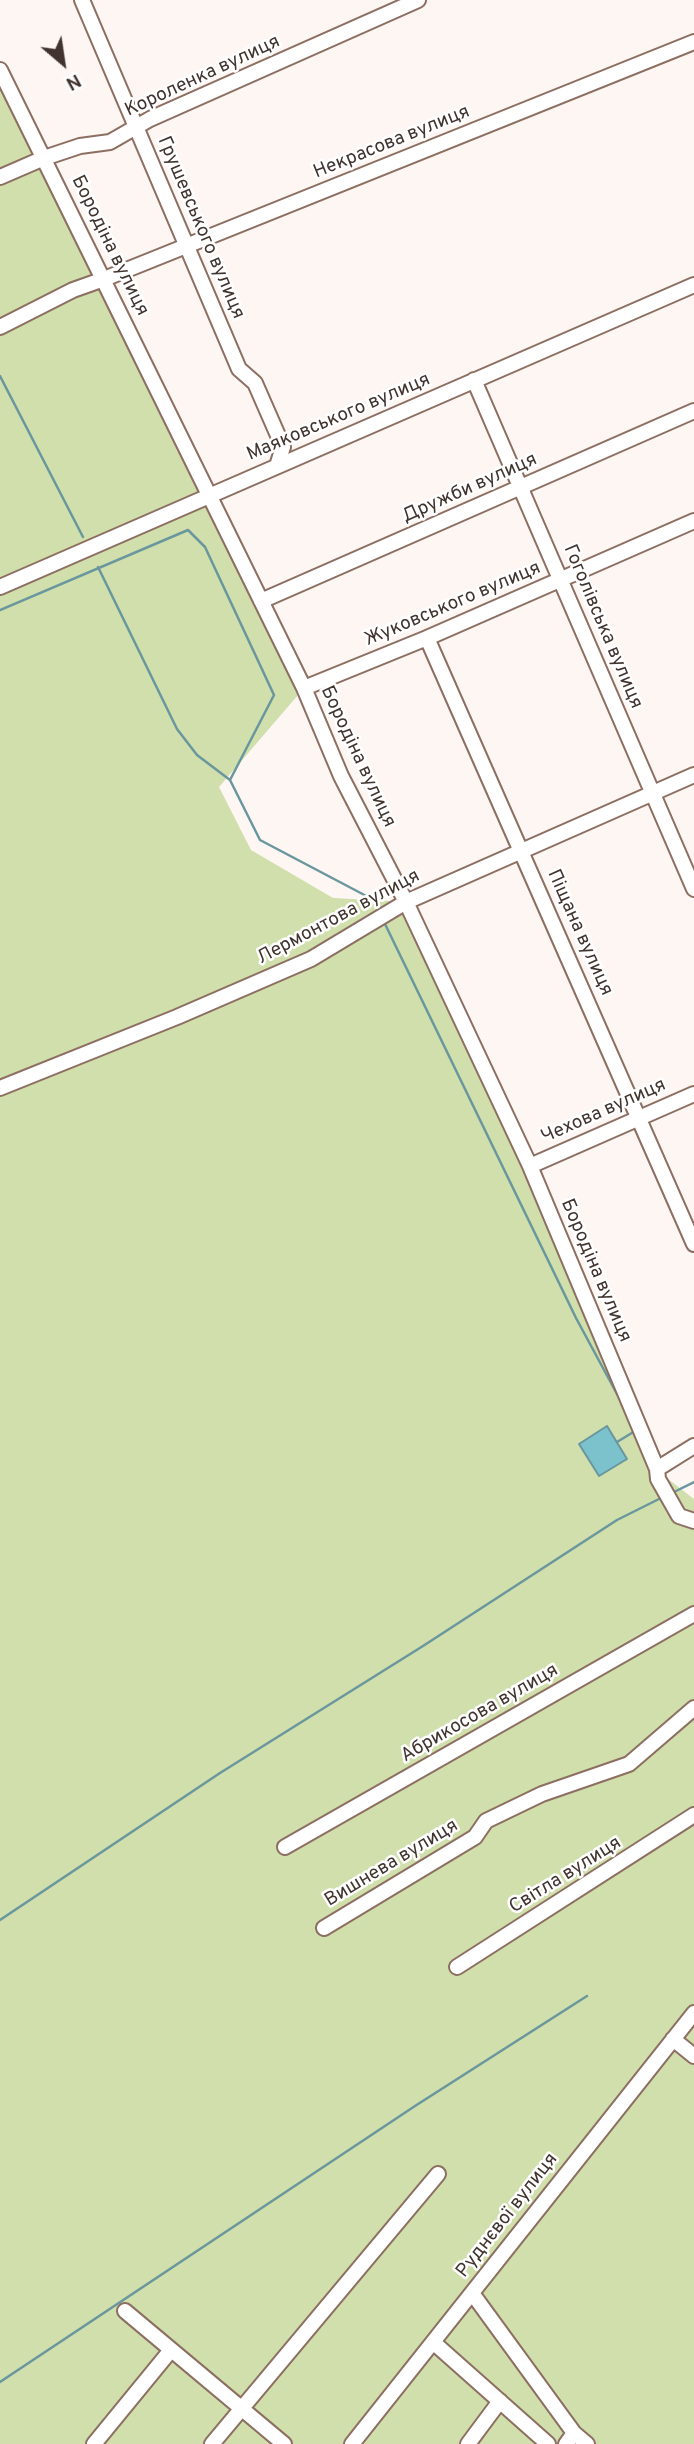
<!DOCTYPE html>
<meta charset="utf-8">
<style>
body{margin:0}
#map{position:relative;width:694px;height:2444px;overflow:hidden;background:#fdf6f3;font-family:Overpass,sans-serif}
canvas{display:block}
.north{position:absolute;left:28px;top:28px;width:70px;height:70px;-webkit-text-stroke:5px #fff;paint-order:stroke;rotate:151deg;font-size:19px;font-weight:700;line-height:28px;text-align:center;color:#41342f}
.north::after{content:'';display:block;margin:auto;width:24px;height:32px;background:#41342f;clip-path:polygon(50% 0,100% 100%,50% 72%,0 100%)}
</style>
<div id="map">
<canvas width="694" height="2444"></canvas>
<div class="north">N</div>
</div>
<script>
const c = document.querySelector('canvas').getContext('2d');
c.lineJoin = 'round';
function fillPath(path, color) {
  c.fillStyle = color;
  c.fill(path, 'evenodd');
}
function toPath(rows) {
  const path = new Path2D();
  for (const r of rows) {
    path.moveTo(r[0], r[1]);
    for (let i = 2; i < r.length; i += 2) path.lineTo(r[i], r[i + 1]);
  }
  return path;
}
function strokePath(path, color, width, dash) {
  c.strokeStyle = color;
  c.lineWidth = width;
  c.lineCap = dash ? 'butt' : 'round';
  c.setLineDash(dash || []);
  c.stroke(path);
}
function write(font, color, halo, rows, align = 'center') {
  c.font = font + ' Overpass,sans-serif';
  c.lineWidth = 5;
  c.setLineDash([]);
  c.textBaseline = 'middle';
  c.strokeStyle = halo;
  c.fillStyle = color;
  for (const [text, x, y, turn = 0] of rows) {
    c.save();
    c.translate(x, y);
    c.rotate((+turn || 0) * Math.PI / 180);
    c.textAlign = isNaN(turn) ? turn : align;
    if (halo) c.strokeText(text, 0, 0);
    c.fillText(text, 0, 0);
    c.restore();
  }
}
fillPath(toPath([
 [0,70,207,495,0,586],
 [209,497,304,688,219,787,251,850,333,898,406,902,530,1166,655,1469,694,1499,694,2444,0,2444,0,589]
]), '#d0dfab');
const water = toPath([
 [607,1426,627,1459,599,1476,579,1444,607,1426]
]);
fillPath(water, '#7bc2cd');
strokePath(water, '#6a979e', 2);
strokePath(toPath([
 [0,376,83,537],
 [98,567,177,729,197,755,230,780],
 [0,610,188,530,205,547,274,695,230,780,260,840,372,899],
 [385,924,576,1318,624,1407],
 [617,1442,635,1431],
 [672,1493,694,1482],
 [0,1920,220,1773,423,1646,617,1520,663,1497],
 [0,2382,415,2106,587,1996]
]), '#6a979e', 2.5);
const minor = toPath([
 [82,0,239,369,255,383,283,447,277,466],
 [0,70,304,688,341,776,406,902,530,1166,657,1469],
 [0,177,44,158,80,146,110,142,150,119,418,0],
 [0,327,73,290,104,279,694,42],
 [474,380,694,889],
 [0,587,694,285],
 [261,601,694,411],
 [427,638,694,1244],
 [304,688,427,638,694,521],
 [0,1088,177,1017,311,959,406,902,694,775],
 [530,1166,694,1094],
 [694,1446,657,1469,658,1479,679,1516,694,1521],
 [285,1847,694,1614],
 [324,1928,475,1837,486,1821,542,1794,629,1764,694,1708],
 [457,1967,694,1815],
 [673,2039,694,2056],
 [472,2293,574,2433,587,2444],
 [125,2311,284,2444],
 [433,2342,548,2444],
 [94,2444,171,2350],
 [212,2444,438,2174],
 [352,2444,694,2013],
 [468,2444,500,2401],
 [566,2444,574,2433]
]);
strokePath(minor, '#8d6f62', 18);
strokePath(minor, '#fff', 14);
write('19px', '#41342f', '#fff', [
 ["Короленка вулиця",203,77,-25],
 ["Некрасова вулиця",392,143,-22],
 ["Грушевського вулиця",200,228,67],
 ["Бородіна вулиця",109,246,64],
 ["Маяковського вулиця",339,418,-23],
 ["Дружби вулиця",470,489,-24],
 ["Жуковського вулиця",453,605,-23],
 ["Гоголівська вулиця",602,627,67],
 ["Бородіна вулиця",357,757,65],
 ["Лермонтова вулиця",339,918,-28],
 ["Піщана вулиця",579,933,66],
 ["Чехова вулиця",604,1112,-24],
 ["Бородіна вулиця",595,1271,67],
 ["Абрикосова вулиця",480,1714,-30],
 ["Вишнева вулиця",392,1864,-31],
 ["Світла вулиця",566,1876,-32],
 ["Руднєвої вулиця",508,2216,-52]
]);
</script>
